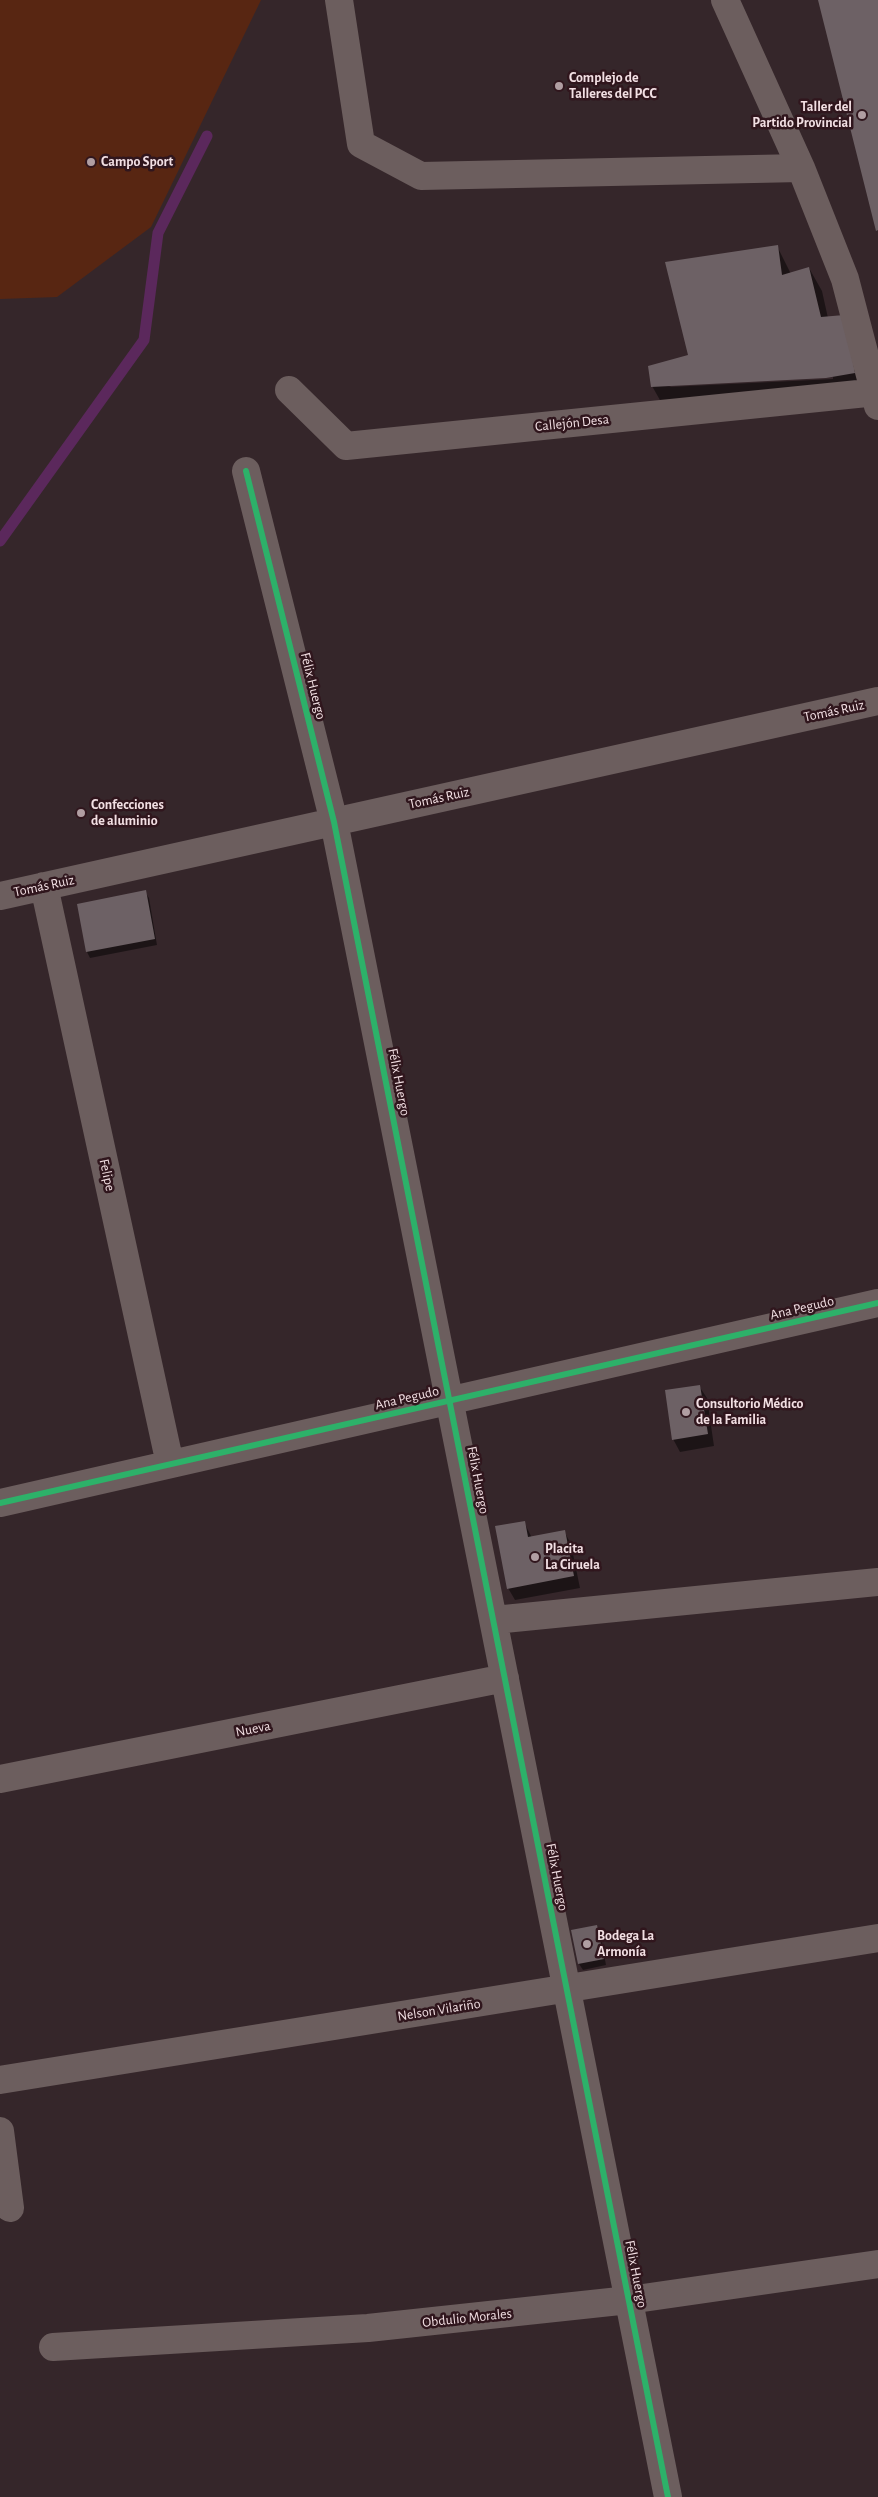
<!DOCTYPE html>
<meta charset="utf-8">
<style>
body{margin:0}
canvas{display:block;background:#35262a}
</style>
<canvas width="878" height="2497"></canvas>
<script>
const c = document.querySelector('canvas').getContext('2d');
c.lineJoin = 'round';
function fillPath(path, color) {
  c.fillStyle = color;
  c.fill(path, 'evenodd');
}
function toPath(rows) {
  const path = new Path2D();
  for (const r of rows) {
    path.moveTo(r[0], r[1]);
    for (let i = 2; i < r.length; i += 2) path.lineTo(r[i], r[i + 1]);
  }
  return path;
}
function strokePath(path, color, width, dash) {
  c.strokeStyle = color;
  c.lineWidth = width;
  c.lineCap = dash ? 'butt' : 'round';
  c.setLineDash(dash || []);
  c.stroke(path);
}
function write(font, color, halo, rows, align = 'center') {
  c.font = font + ' "Alegreya Sans",sans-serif';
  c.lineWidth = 5;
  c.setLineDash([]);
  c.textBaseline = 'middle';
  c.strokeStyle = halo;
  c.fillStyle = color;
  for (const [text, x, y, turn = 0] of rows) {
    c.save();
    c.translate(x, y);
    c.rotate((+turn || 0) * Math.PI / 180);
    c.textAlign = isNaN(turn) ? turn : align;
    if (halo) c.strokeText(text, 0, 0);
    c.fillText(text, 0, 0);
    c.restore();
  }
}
fillPath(toPath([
 [0,0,261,0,151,227,57,297,0,299]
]), '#582612');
fillPath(toPath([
 [777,246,791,274,809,268,822,291,828,318,844,316,867,395,665,409,652,386,690,356],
 [833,377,833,379,669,387,675,384],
 [145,892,149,898,157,945,90,958,87,952],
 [699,1386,707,1398,714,1446,680,1452,673,1439],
 [524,1522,532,1538,564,1531,571,1544,580,1588,515,1600,508,1588],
 [596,1926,600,1932,606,1965,583,1970,579,1964]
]), '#0007');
strokePath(toPath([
 [0,541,144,340,158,233,207,136]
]), '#5b285c', 11);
fillPath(toPath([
 [818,0,878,0,878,230,876,231],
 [778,245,782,275,809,267,821,317,844,315,855,373,826,378,651,387,648,366,688,355,665,262],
 [146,890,155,939,86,952,77,904],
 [700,1385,708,1434,672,1440,665,1390],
 [525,1521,528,1537,565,1530,574,1576,507,1589,495,1526],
 [597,1925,604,1959,578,1964,571,1930]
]), '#6d6165');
strokePath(toPath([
 [339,0,361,144,421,176,801,168],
 [725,0,801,168,845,279,878,406],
 [289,390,346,446,878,392],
 [246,471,334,822,668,2497],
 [44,886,170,1464],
 [0,896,878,701],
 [0,1503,878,1303],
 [494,1620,878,1582],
 [0,1779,505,1678],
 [0,2080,878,1938],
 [0,2131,10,2208],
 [53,2347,368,2328,629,2300,878,2264]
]), '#6c5e5e', 28);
strokePath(toPath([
 [246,471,334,822,668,2497],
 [0,1503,878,1303]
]), '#2db169', 6);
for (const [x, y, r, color] of [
 [559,86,5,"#b09ea2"],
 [862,115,5,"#b09ea2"],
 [91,162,5,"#b09ea2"],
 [81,813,5,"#b09ea2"],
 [686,1412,5,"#b09ea2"],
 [535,1557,5,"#b09ea2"],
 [587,1944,5,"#b09ea2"]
]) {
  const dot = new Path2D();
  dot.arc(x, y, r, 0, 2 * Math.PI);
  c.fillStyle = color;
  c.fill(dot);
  strokePath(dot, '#30161d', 2);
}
write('bold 14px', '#f2dfe3', '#30161d', [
 ["Complejo de",569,78],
 ["Talleres del PCC",569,94],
 ["Taller del",852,107,"right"],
 ["Partido Provincial",852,123,"right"],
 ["Campo Sport",101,162],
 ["Confecciones",91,805],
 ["de aluminio",91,821],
 ["Consultorio Médico",696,1404],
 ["de la Familia",696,1420],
 ["Placita",545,1549],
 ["La Ciruela",545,1565],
 ["Bodega La",597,1936],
 ["Armonía",597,1952]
], 'left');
write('14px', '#f2dfe3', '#30161d', [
 ["Callejón Desa",572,423,-6],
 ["Félix Huergo",313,686,76],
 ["Tomás Ruiz",834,711,-12],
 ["Tomás Ruiz",439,798,-12],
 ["Tomás Ruiz",44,886,-12],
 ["Félix Huergo",399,1082,79],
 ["Felipe",107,1175,78],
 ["Ana Pegudo",802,1308,-13],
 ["Ana Pegudo",407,1398,-13],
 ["Félix Huergo",478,1480,79],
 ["Nueva",253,1729,-11],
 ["Félix Huergo",557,1877,79],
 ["Nelson Vilariño",439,2010,-9],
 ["Félix Huergo",636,2274,79],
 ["Obdulio Morales",467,2318,-6]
]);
</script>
